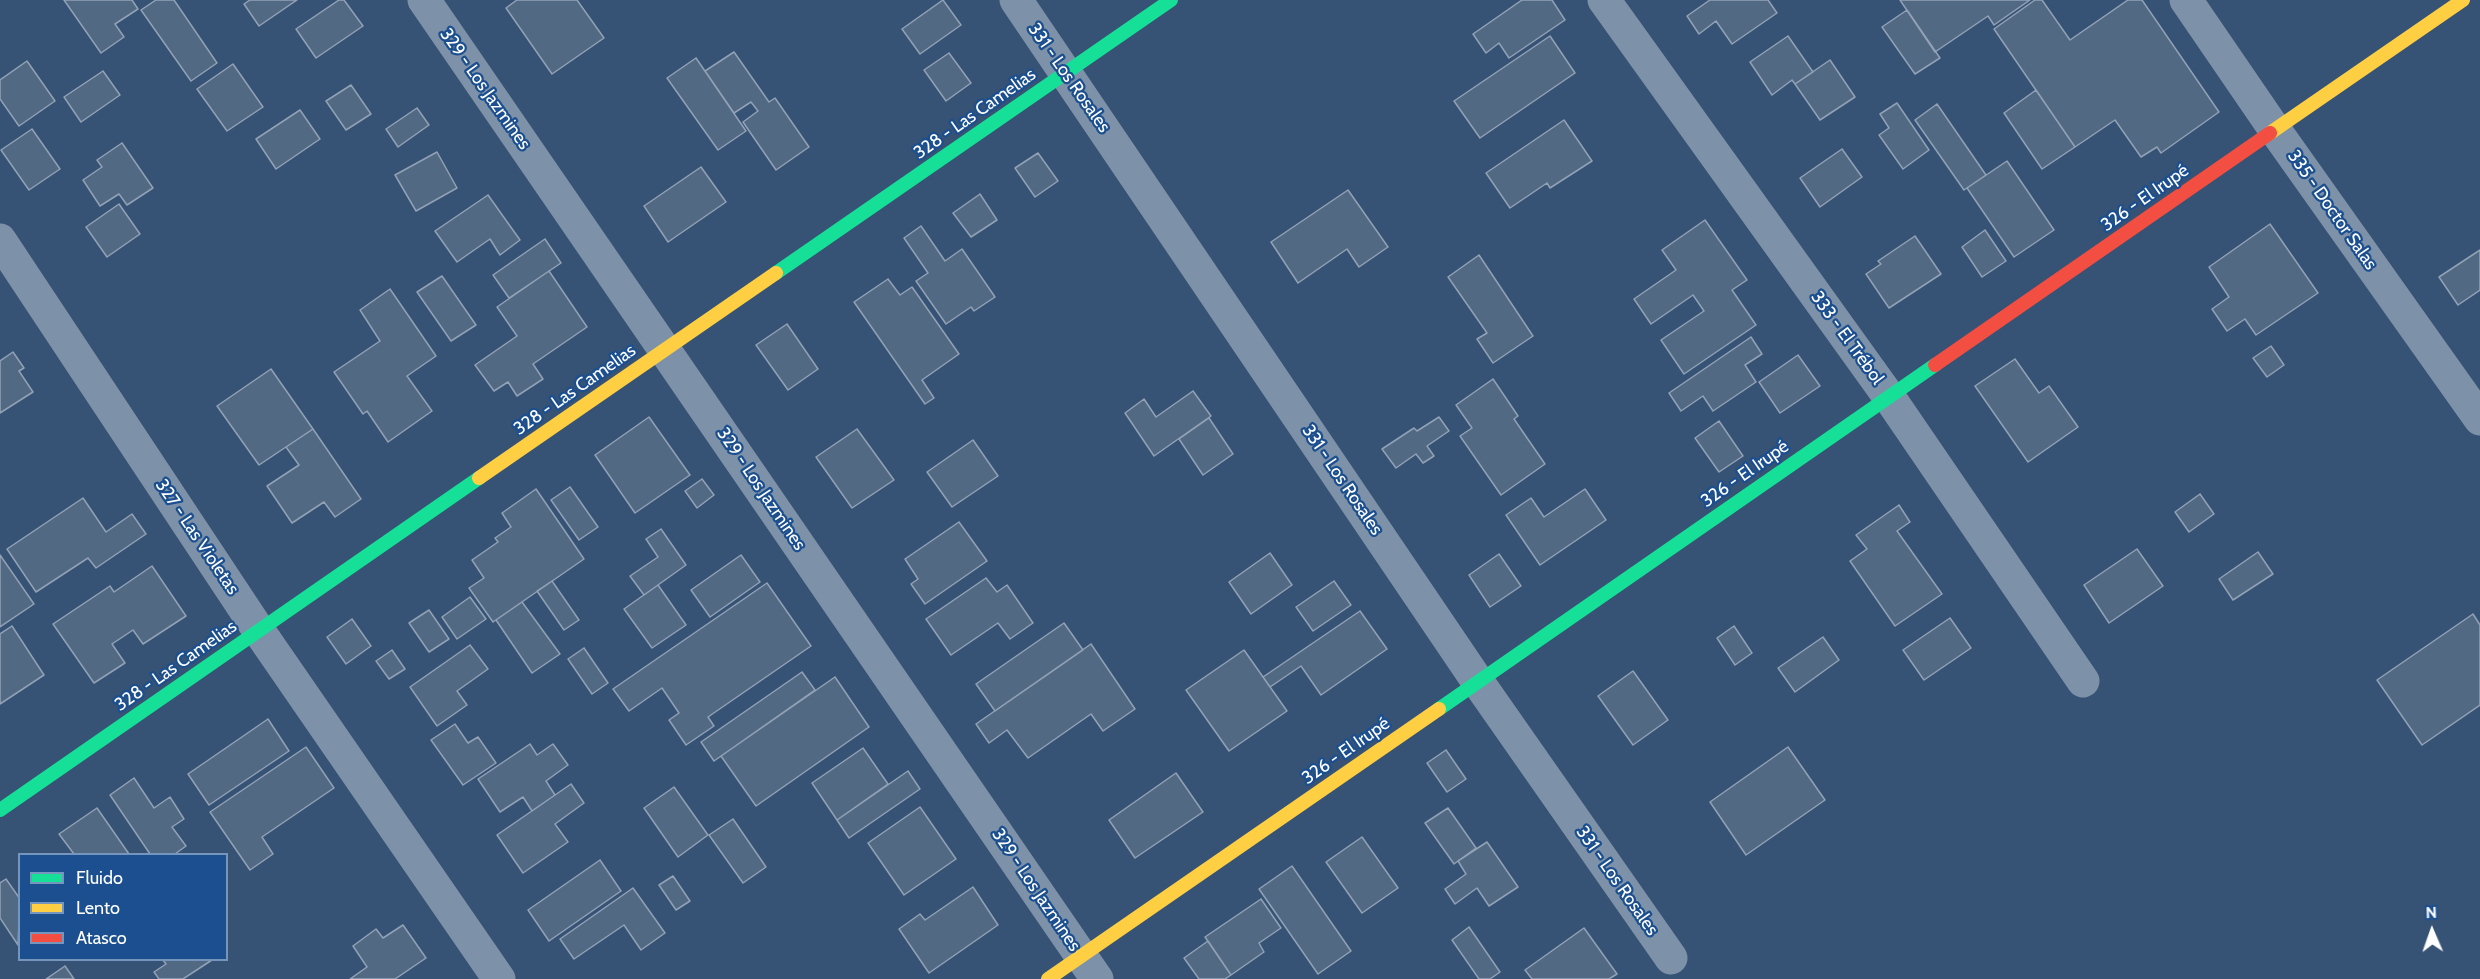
<!DOCTYPE html>
<meta charset="utf-8">
<style>
body{margin:0}
#map{position:relative;width:2480px;height:979px;overflow:hidden;background:#365274;font-family:Cabin,sans-serif}
canvas{display:block}
.legend{position:absolute;left:18px;top:853px;width:210px;height:108px;box-sizing:border-box;background:#1b4f8f;border:2px solid #7695bc;margin:0;padding:8px 10px;list-style:none;font-size:18px;color:#fff}
.legend li{display:flex;align-items:center;gap:12px;height:30px}
.legend b{width:30px;border:2px solid #7695bc}
.north{position:absolute;left:2402px;top:901px;width:60px;height:60px;-webkit-text-stroke:4px #1b4f8f;paint-order:stroke;rotate:358deg;font-size:16px;font-weight:700;line-height:24px;text-align:center;color:#fff}
.north::after{content:'';display:block;margin:auto;width:21px;height:27px;background:#fff;clip-path:polygon(50% 0,100% 100%,50% 72%,0 100%)}
</style>
<div id="map">
<canvas width="2480" height="979"></canvas>
<ul class="legend">
<li><b style="height:8px;background:#16e098"></b>Fluido</li>
<li><b style="height:8px;background:#ffcf43"></b>Lento</li>
<li><b style="height:8px;background:#f24e42"></b>Atasco</li>
</ul>
<div class="north">N</div>
</div>
<script>
const c = document.querySelector('canvas').getContext('2d');
c.lineJoin = 'round';
function fillPath(path, color) {
  c.fillStyle = color;
  c.fill(path, 'evenodd');
}
function toPath(rows) {
  const path = new Path2D();
  for (const r of rows) {
    path.moveTo(r[0], r[1]);
    for (let i = 2; i < r.length; i += 2) path.lineTo(r[i], r[i + 1]);
  }
  return path;
}
function strokePath(path, color, width, dash) {
  c.strokeStyle = color;
  c.lineWidth = width;
  c.lineCap = dash ? 'butt' : 'round';
  c.setLineDash(dash || []);
  c.stroke(path);
}
function write(font, color, halo, rows, align = 'center') {
  c.font = font + ' Cabin,sans-serif';
  c.lineWidth = 4.5;
  c.setLineDash([]);
  c.textBaseline = 'middle';
  c.strokeStyle = halo;
  c.fillStyle = color;
  for (const [text, x, y, turn = 0] of rows) {
    c.save();
    c.translate(x, y);
    c.rotate((+turn || 0) * Math.PI / 180);
    c.textAlign = isNaN(turn) ? turn : align;
    if (halo) c.strokeText(text, 0, 0);
    c.fillText(text, 0, 0);
    c.restore();
  }
}
const building = toPath([
 [64,0,132,0,138,9,115,24,124,37,101,53,64,0],
 [156,0,174,0,217,63,191,81,141,10,156,0],
 [250,0,297,0,259,26,244,4,250,0],
 [339,0,344,0,363,26,316,58,296,29,339,0],
 [517,0,577,0,604,38,552,74,506,8,517,0],
 [943,0,961,25,920,54,902,29,943,0],
 [1522,0,1552,0,1565,20,1509,58,1499,43,1486,53,1473,34,1522,0],
 [1710,0,1768,0,1777,13,1732,44,1716,21,1699,34,1687,16,1710,0],
 [1900,0,2030,0,1994,25,1988,16,1935,52,1900,0],
 [2035,0,2042,0,2070,40,2128,0,2142,0,2219,112,2161,153,2157,147,2141,157,2115,120,2075,147,1994,29,2035,0],
 [1907,10,1940,58,1915,74,1882,27,1907,10],
 [1550,36,1575,73,1480,138,1454,101,1550,36],
 [1788,36,1813,72,1795,84,1792,80,1772,95,1750,62,1788,36],
 [734,52,769,102,775,98,809,147,776,170,743,122,758,111,751,102,734,113,705,71,734,52],
 [949,53,971,83,946,101,924,70,949,53],
 [696,58,746,131,718,150,667,78,696,58],
 [1830,60,1855,97,1820,120,1795,84,1830,60],
 [27,61,55,101,19,126,0,99,0,80,27,61],
 [233,64,263,107,227,131,197,89,233,64],
 [103,71,120,95,81,122,64,97,103,71],
 [351,85,371,114,346,130,326,101,351,85],
 [2036,90,2075,147,2042,169,2004,113,2036,90],
 [1897,103,1929,150,1903,169,1879,135,1889,128,1880,114,1897,103],
 [1937,104,1986,175,1964,190,1915,120,1937,104],
 [417,108,429,125,398,147,386,129,417,108],
 [300,110,320,139,276,169,256,139,300,110],
 [1564,120,1592,161,1550,188,1547,183,1510,208,1486,173,1564,120],
 [32,129,60,169,29,190,1,150,32,129],
 [122,143,153,188,127,205,119,194,100,206,83,180,102,167,97,160,122,143],
 [1842,149,1862,177,1820,207,1800,178,1842,149],
 [437,152,457,188,416,211,395,175,437,152],
 [1038,153,1058,181,1035,197,1015,168,1038,153],
 [2007,161,2054,230,2014,257,1967,188,2007,161],
 [701,167,726,202,668,242,644,206,701,167],
 [1348,190,1388,247,1359,267,1347,249,1298,283,1271,242,1348,190],
 [980,194,997,220,971,237,953,213,980,194],
 [488,195,520,240,500,255,490,239,457,262,435,231,488,195],
 [119,204,140,234,107,257,86,227,119,204],
 [1705,220,1747,280,1732,290,1756,325,1684,374,1661,340,1704,311,1693,295,1651,324,1634,299,1676,270,1662,250,1705,220],
 [2270,224,2318,293,2256,335,2245,319,2227,331,2212,309,2229,297,2209,267,2270,224],
 [921,226,945,261,962,249,995,297,974,311,971,307,946,324,916,281,928,273,904,238,921,226],
 [1985,230,2006,261,1982,277,1962,247,1985,230],
 [1915,236,1941,274,1889,308,1866,274,1881,264,1878,261,1915,236],
 [545,239,561,263,509,298,493,275,545,239],
 [2480,250,2480,290,2458,305,2439,277,2480,250],
 [1479,255,1533,336,1493,363,1477,339,1487,333,1448,277,1479,255],
 [549,271,587,327,533,364,543,379,517,396,508,382,494,391,475,365,517,336,497,307,549,271],
 [442,276,476,325,451,341,417,292,442,276],
 [888,279,900,295,912,287,959,354,922,380,934,398,925,404,854,302,888,279],
 [390,289,436,356,407,376,432,411,388,442,367,411,363,414,334,372,380,341,360,310,390,289],
 [787,324,818,369,788,390,756,345,787,324],
 [1751,337,1762,354,1745,365,1756,382,1713,411,1703,396,1681,411,1669,393,1751,337],
 [2271,346,2284,365,2267,377,2253,358,2271,346],
 [13,352,24,368,19,371,33,392,0,413,0,361,13,352],
 [1798,355,1820,386,1780,413,1759,382,1798,355],
 [2015,359,2039,393,2049,386,2078,427,2028,462,1975,386,2015,359],
 [271,369,313,429,259,465,217,406,271,369],
 [1493,379,1518,416,1514,419,1545,464,1501,495,1460,436,1472,428,1456,405,1493,379],
 [1193,391,1211,416,1154,456,1125,413,1144,399,1156,417,1193,391],
 [649,417,690,475,635,513,595,455,649,417],
 [1439,417,1449,431,1427,446,1434,456,1423,463,1416,454,1396,468,1382,449,1414,428,1417,431,1439,417],
 [1209,418,1233,454,1203,475,1179,439,1209,418],
 [1719,421,1743,456,1719,472,1695,438,1719,421],
 [313,429,361,499,335,517,324,502,292,523,267,486,299,465,286,447,313,429],
 [857,429,894,480,852,508,816,457,857,429],
 [973,440,998,476,952,507,927,472,973,440],
 [702,479,714,495,697,508,685,491,702,479],
 [570,487,598,527,579,540,551,500,570,487],
 [536,489,584,559,493,622,469,588,484,578,472,560,498,542,495,538,511,527,502,513,536,489],
 [1585,489,1606,520,1540,565,1506,515,1531,498,1544,517,1585,489],
 [2200,494,2214,514,2189,532,2175,512,2200,494],
 [83,498,106,532,132,514,146,534,96,568,88,558,36,592,7,549,83,498],
 [1899,505,1910,522,1897,531,1942,594,1895,626,1850,561,1867,549,1856,535,1899,505],
 [959,522,987,561,925,604,911,584,918,579,905,559,959,522],
 [661,529,686,565,644,595,630,576,658,557,646,539,661,529],
 [2137,549,2163,586,2109,623,2084,585,2137,549],
 [2258,552,2273,574,2233,600,2219,579,2258,552],
 [1270,553,1292,585,1251,614,1229,582,1270,553],
 [1499,554,1521,586,1490,607,1469,575,1499,554],
 [0,555,34,604,0,627,0,555],
 [741,555,760,582,710,617,691,590,741,555],
 [152,566,186,616,143,644,133,630,112,644,125,663,94,683,53,624,110,586,114,592,152,566],
 [986,578,997,592,1007,585,1033,623,1010,639,998,623,951,655,926,619,986,578],
 [552,581,579,620,564,630,537,591,552,581],
 [1334,581,1351,605,1313,631,1296,607,1334,581],
 [767,583,811,646,708,717,714,726,686,745,669,720,679,713,662,688,629,711,613,689,767,583],
 [658,585,686,625,652,648,624,609,658,585],
 [470,597,486,619,457,639,442,617,470,597],
 [522,602,560,654,532,673,496,620,522,602],
 [429,610,449,639,429,652,409,623,429,610],
 [1360,611,1387,649,1321,695,1301,666,1270,687,1263,677,1360,611],
 [2473,614,2480,625,2480,705,2422,745,2377,680,2473,614],
 [1950,618,1971,648,1924,680,1903,650,1950,618],
 [352,619,371,646,346,664,327,637,352,619],
 [1064,623,1083,650,995,711,976,684,1064,623],
 [12,626,44,675,0,704,0,634,12,626],
 [1734,626,1752,653,1735,665,1717,638,1734,626],
 [1823,637,1839,660,1795,692,1778,668,1823,637],
 [1091,644,1135,709,1103,731,1091,714,1028,758,1007,730,989,743,976,724,1091,644],
 [470,645,488,669,457,691,467,705,437,726,410,687,470,645],
 [584,648,608,683,592,694,568,659,584,648],
 [392,650,405,669,389,679,376,661,392,650],
 [1244,650,1287,711,1229,751,1186,690,1244,650],
 [1633,671,1668,720,1633,745,1598,696,1633,671],
 [802,672,815,690,714,761,701,742,802,672],
 [835,677,869,727,756,806,721,756,835,677],
 [268,719,289,751,209,805,188,774,268,719],
 [455,724,468,743,478,737,496,763,463,785,431,740,455,724],
 [530,744,537,755,553,744,568,765,546,781,555,795,532,811,523,797,500,812,478,779,530,744],
 [306,747,334,788,262,837,273,854,250,870,210,812,306,747],
 [1788,747,1825,800,1746,855,1710,802,1788,747],
 [863,748,888,784,837,820,812,783,863,748],
 [1446,750,1466,779,1447,792,1427,763,1446,750],
 [908,771,920,789,849,838,837,820,908,771],
 [1176,773,1203,812,1135,858,1109,820,1176,773],
 [134,778,154,808,170,797,184,819,172,827,186,846,175,854,150,854,110,795,134,778],
 [571,784,584,803,555,824,568,842,523,873,497,835,571,784],
 [674,787,708,835,678,857,644,808,674,787],
 [920,807,956,859,904,895,868,843,920,807],
 [97,808,129,854,74,854,59,834,97,808],
 [1448,808,1476,848,1454,864,1425,823,1448,808],
 [733,819,766,867,743,883,709,835,733,819],
 [1362,837,1398,888,1362,913,1326,862,1362,837],
 [1487,842,1518,887,1489,906,1477,888,1455,904,1445,889,1466,874,1458,861,1487,842],
 [600,860,621,891,549,941,528,910,600,860],
 [1292,866,1351,951,1318,974,1259,889,1292,866],
 [673,876,690,901,676,910,659,885,673,876],
 [6,879,20,899,18,945,0,918,0,883,6,879],
 [973,887,998,925,929,973,899,929,920,914,925,920,973,887],
 [633,888,665,933,641,950,624,925,574,959,560,939,633,888],
 [1261,899,1281,928,1259,943,1264,952,1231,975,1205,937,1261,899],
 [403,925,426,958,395,979,350,979,367,967,353,946,376,929,383,938,403,925],
 [1469,927,1500,972,1490,979,1479,979,1452,940,1469,927],
 [1584,928,1617,974,1609,979,1532,979,1525,970,1584,928],
 [1208,941,1231,975,1225,979,1199,979,1184,958,1208,941],
 [163,960,212,960,183,979,159,979,154,972,166,964,163,960],
 [65,966,74,979,46,979,65,966]
]);
fillPath(building, '#526984');
strokePath(building, '#92a2b6', 1.5);
strokePath(toPath([
 [424,0,1097,979],
 [1016,0,1478,682,1671,958],
 [1604,0,1889,397,2083,681],
 [2186,0,2275,130,2480,419],
 [0,240,259,631,499,979]
]), '#7d92a8', 33);
strokePath(toPath([
 [776,273,1171,0],
 [1439,709,1935,365],
 [0,810,479,478]
]), '#16e098', 14);
strokePath(toPath([
 [2270,133,2463,0],
 [479,478,776,273],
 [1048,979,1439,709]
]), '#ffcf43', 14);
strokePath(toPath([
 [1935,365,2270,133]
]), '#f24e42', 14);
write('18px', '#fff', '#1b4f8f', [
 ["331 - Los Rosales",1069,78,55],
 ["329 - Los Jazmines",485,89,55],
 ["328 - Las Camelias",975,114,-35],
 ["326 - El Irupé",2145,198,-35],
 ["335 - Doctor Salas",2332,210,55],
 ["333 - El Trébol",1847,338,54],
 ["328 - Las Camelias",575,390,-35],
 ["326 - El Irupé",1745,474,-35],
 ["331 - Los Rosales",1342,480,56],
 ["329 - Los Jazmines",761,489,56],
 ["327 - Las Violetas",197,537,56],
 ["328 - Las Camelias",176,666,-35],
 ["326 - El Irupé",1346,751,-35],
 ["331 - Los Rosales",1617,881,55],
 ["329 - Los Jazmines",1036,890,56]
]);
</script>
